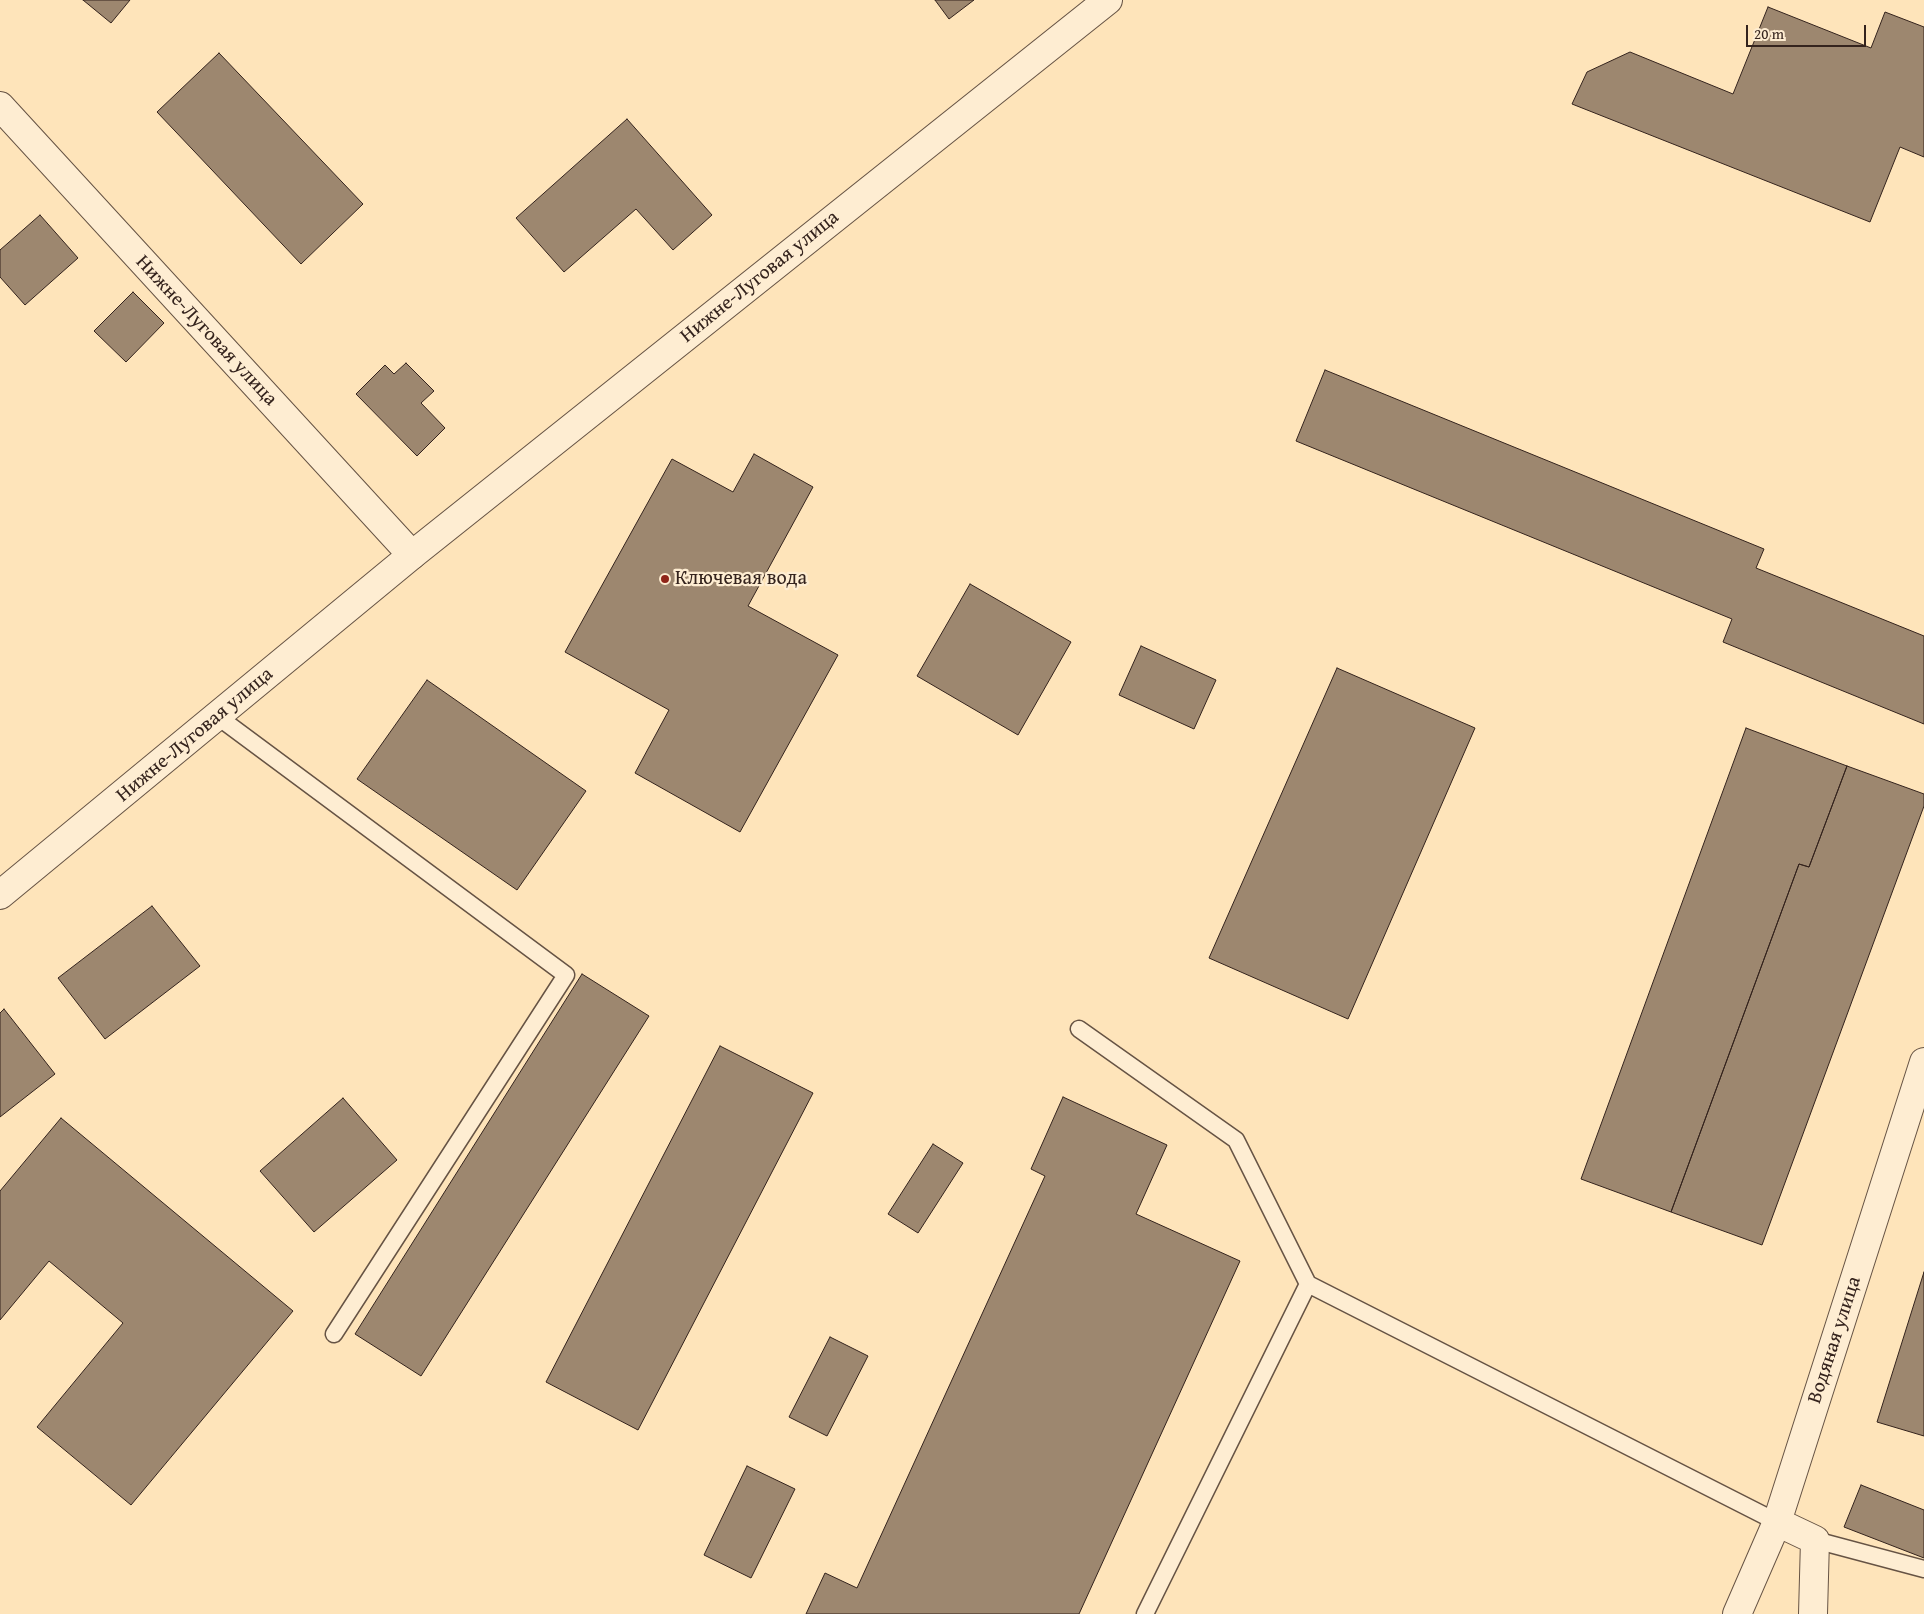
<!DOCTYPE html>
<meta charset="utf-8">
<style>
body{margin:0}
#map{position:relative;width:1924px;height:1614px;overflow:hidden;background:#fee4ba;font-family:"Gentium Book Plus",serif}
canvas{display:block}
.scale{position:absolute;left:1746px;top:25px;width:120px;height:22px;box-sizing:border-box;border:2px solid #34231d;border-top:0;padding-left:6px;font-size:15px;line-height:18px;white-space:nowrap;color:#34231d;-webkit-text-stroke:4px #feedd2;paint-order:stroke}
</style>
<div id="map">
<canvas width="1924" height="1614"></canvas>
<div class="scale">20 m</div>
</div>
<script>
const c = document.querySelector('canvas').getContext('2d');
c.lineJoin = 'round';
function fillPath(path, color) {
  c.fillStyle = color;
  c.fill(path, 'evenodd');
}
function toPath(rows) {
  const path = new Path2D();
  for (const r of rows) {
    path.moveTo(r[0], r[1]);
    for (let i = 2; i < r.length; i += 2) path.lineTo(r[i], r[i + 1]);
  }
  return path;
}
function strokePath(path, color, width, dash) {
  c.strokeStyle = color;
  c.lineWidth = width;
  c.lineCap = dash ? 'butt' : 'round';
  c.setLineDash(dash || []);
  c.stroke(path);
}
function write(font, color, halo, rows, align = 'center') {
  c.font = font + ' "Gentium Book Plus",serif';
  c.lineWidth = 4.5;
  c.setLineDash([]);
  c.textBaseline = 'middle';
  c.strokeStyle = halo;
  c.fillStyle = color;
  for (const [text, x, y, turn = 0] of rows) {
    c.save();
    c.translate(x, y);
    c.rotate((+turn || 0) * Math.PI / 180);
    c.textAlign = isNaN(turn) ? turn : align;
    if (halo) c.strokeText(text, 0, 0);
    c.fillText(text, 0, 0);
    c.restore();
  }
}
const building = toPath([
 [83,0,130,0,111,23,83,0],
 [935,0,974,0,949,19,935,0],
 [1768,7,1871,48,1885,12,1924,27,1924,157,1900,147,1870,222,1572,104,1587,72,1630,52,1733,94,1768,7],
 [219,53,363,204,301,264,157,112,219,53],
 [627,119,712,215,673,250,636,209,564,272,516,218,627,119],
 [40,215,78,258,25,305,0,277,0,250,40,215],
 [133,292,164,323,126,362,94,331,133,292],
 [406,363,434,391,421,403,445,428,417,456,356,394,385,365,394,374,406,363],
 [1325,370,1764,549,1756,568,1924,636,1924,724,1723,642,1732,619,1296,441,1325,370],
 [754,454,813,487,748,606,838,655,740,832,635,773,669,710,565,652,672,459,733,492,754,454],
 [970,584,1071,642,1018,735,917,676,970,584],
 [1141,646,1216,680,1194,729,1119,695,1141,646],
 [1337,668,1475,728,1348,1019,1209,958,1337,668],
 [427,680,586,791,517,890,357,779,427,680],
 [1746,728,1847,766,1809,867,1799,864,1671,1212,1581,1179,1746,728],
 [1847,766,1924,794,1924,806,1762,1245,1671,1212,1799,864,1809,867,1847,766],
 [152,906,200,966,105,1039,58,978,152,906],
 [582,974,649,1016,421,1376,355,1334,582,974],
 [4,1009,55,1074,0,1117,0,1013,4,1009],
 [720,1046,813,1093,638,1430,546,1382,720,1046],
 [1063,1097,1167,1145,1136,1214,1240,1261,1079,1614,806,1614,825,1573,857,1588,1045,1176,1031,1169,1063,1097],
 [343,1098,397,1160,314,1232,260,1171,343,1098],
 [61,1118,293,1311,131,1505,37,1427,123,1323,49,1261,0,1320,0,1191,61,1118],
 [933,1144,963,1163,918,1233,888,1214,933,1144],
 [1924,1272,1924,1436,1877,1422,1924,1272],
 [830,1337,868,1356,827,1436,789,1417,830,1337],
 [747,1466,795,1489,751,1578,704,1555,747,1466],
 [1861,1485,1924,1510,1924,1558,1844,1527,1861,1485]
]);
fillPath(building, '#9d876f');
strokePath(building, '#34231d', 1);
const service = toPath([
 [217,716,566,975,334,1334],
 [1079,1029,1236,1140,1308,1284],
 [1815,1540,1924,1569],
 [1145,1614,1308,1284,1777,1522]
]);
const minor = toPath([
 [0,106,412,555],
 [1777,1522,1815,1540,1813,1614],
 [1737,1614,1777,1522,1924,1062]
]);
const tertiary = toPath([
 [0,895,412,555,1108,0]
]);
strokePath(service, '#665344', 19);
strokePath(minor, '#665344', 30);
strokePath(tertiary, '#665344', 30);
strokePath(service, '#feedd2', 16);
strokePath(minor, '#feedd2', 28);
strokePath(tertiary, '#feedd2', 28);
for (const [x, y, r, color] of [
 [665,579,5,"#8f2418"]
]) {
  const dot = new Path2D();
  dot.arc(x, y, r, 0, 2 * Math.PI);
  c.fillStyle = color;
  c.fill(dot);
  strokePath(dot, '#feedd2', 2);
}
write('20px', '#34231d', '#feedd2', [
 ["Нижне-Луговая улица",760,277,-39],
 ["Нижне-Луговая улица",206,331,47],
 ["Нижне-Луговая улица",195,735,-40],
 ["Водяная улица",1835,1340,-72]
]);
write('20px', '#34231d', '#feedd2', [
 ["Ключевая вода",675,579]
], 'left');
</script>
